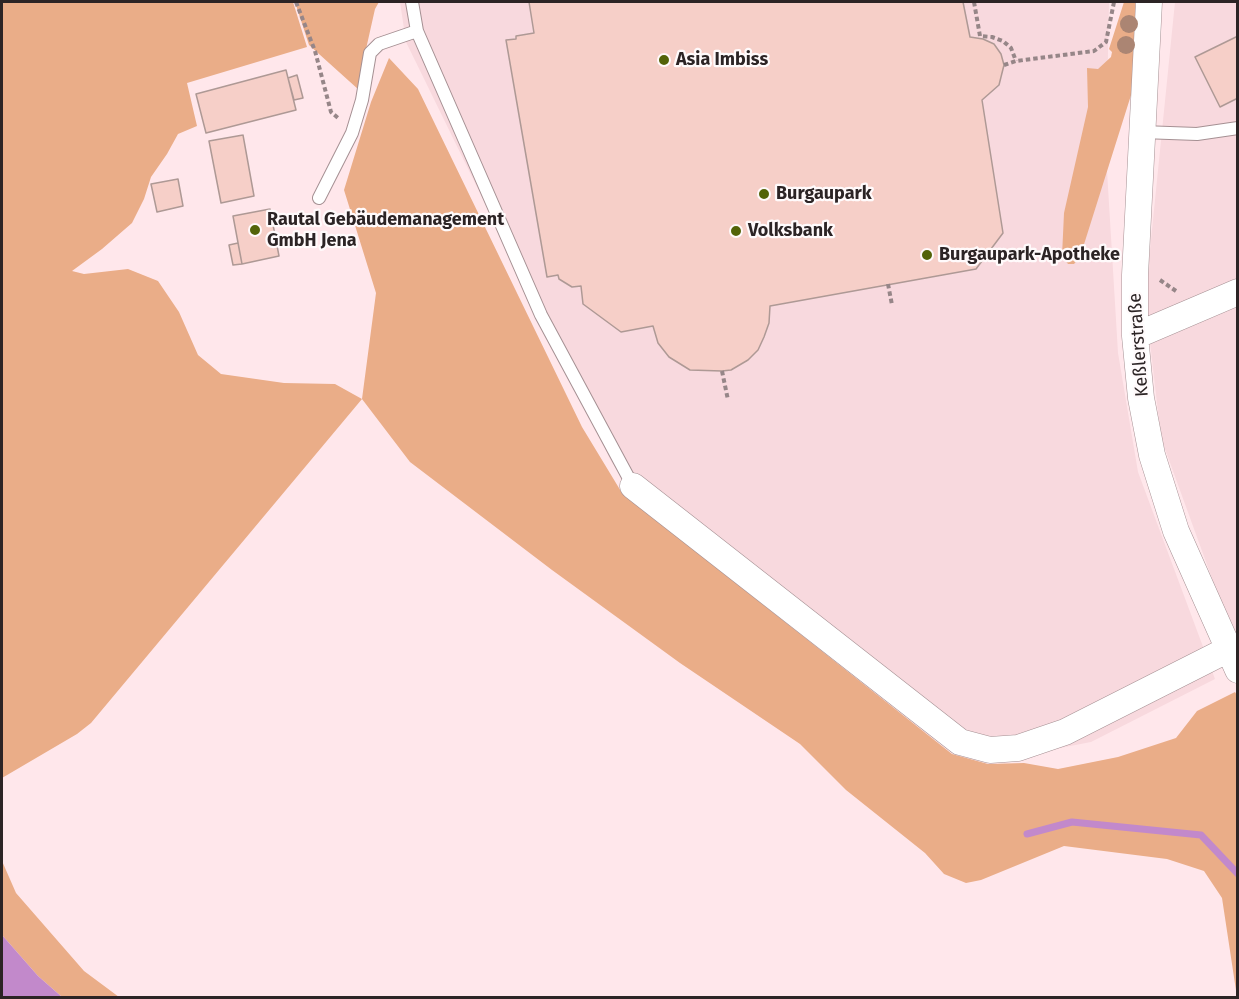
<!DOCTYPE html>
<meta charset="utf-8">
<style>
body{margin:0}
#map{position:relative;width:1239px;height:999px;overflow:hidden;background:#ffe7eb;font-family:"Fira Sans",sans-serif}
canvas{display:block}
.frame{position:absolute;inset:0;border:3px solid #2c2425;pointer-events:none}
</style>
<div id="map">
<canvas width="1239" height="999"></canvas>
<div class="frame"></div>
</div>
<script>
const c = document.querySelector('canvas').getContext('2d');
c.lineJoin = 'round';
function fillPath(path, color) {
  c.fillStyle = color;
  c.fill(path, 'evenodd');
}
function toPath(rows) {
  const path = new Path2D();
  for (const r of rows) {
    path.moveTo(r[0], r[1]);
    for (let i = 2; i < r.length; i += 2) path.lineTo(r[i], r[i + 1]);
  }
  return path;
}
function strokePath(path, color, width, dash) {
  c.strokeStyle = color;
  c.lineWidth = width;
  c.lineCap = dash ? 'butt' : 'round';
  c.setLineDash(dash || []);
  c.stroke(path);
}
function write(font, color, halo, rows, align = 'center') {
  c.font = font + ' "Fira Sans",sans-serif';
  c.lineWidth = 4.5;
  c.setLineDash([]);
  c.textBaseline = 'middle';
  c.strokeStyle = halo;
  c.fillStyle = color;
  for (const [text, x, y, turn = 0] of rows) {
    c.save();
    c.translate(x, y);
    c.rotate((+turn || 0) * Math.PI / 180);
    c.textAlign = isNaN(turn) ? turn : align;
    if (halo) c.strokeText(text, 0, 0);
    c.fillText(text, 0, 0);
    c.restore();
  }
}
fillPath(toPath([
 [400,2,1109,2,1106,154,1118,353,1138,472,1215,679,1091,742,1034,753,979,757,637,500,611,461,406,42],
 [1175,2,1237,2,1237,634,1226,617,1161,438,1145,299]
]), '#f8d9de');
fillPath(toPath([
 [2,2,293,2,307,47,187,83,197,126,178,134,167,154,151,177,144,199,132,223,102,249,72,271,84,274,128,269,158,281,179,312,198,355,221,374,284,383,335,384,362,399,376,293,344,190,371,102,389,58,418,89,582,427,622,493,952,754,988,764,1024,763,1058,769,1118,757,1176,738,1197,711,1235,692,1238,697,1237,997,1222,898,1204,871,1167,859,1064,846,981,880,966,883,944,874,925,853,846,790,800,744,680,663,552,570,410,462,362,399,91,723,77,734,2,778],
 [295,2,379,2,375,9,364,58,359,90,309,45],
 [1124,2,1135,2,1136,7,1132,92,1080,257,1074,264,1068,264,1062,256,1064,213,1088,107,1087,68,1098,69,1111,57,1112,52,1109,49],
 [2,861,16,893,84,971,119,997,62,997,38,976,2,935]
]), '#eaad88');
fillPath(toPath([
 [2,935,38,976,62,997,2,997]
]), '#c289cb');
strokePath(toPath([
 [1027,834,1072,822,1201,835,1238,874]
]), '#c289cb', 7);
const building = toPath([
 [529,2,963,2,970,37,983,39,994,44,1001,54,1004,65,999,85,982,100,1003,233,976,269,770,306,769,323,764,337,758,350,748,360,731,370,722,371,690,370,669,357,658,343,653,326,621,332,583,304,581,286,572,287,559,279,558,275,547,277,506,40,516,39,516,36,534,33,529,2],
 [1238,36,1238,98,1220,107,1195,57,1238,36],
 [286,70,296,110,206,133,196,94,286,70],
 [297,75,303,98,294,100,288,78,297,75],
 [243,135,254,196,221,203,209,141,243,135],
 [178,179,183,206,157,212,151,184,178,179],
 [270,209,279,256,242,264,233,216,270,209],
 [238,243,242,264,233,265,229,245,238,243]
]);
fillPath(building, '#f6cfc8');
strokePath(building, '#ae9995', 1.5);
const service = toPath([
 [412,2,417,31,541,315,633,486],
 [1142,132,1197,134,1238,128],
 [319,198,352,133,362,100,370,53,379,44,417,31]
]);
const minor = toPath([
 [1149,2,1135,275,1135,336,1141,398,1152,455,1176,531,1238,670],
 [1135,336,1238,292],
 [633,486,960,742,990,750,1018,748,1065,732,1227,650]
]);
strokePath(service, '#a59093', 14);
strokePath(minor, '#a59093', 27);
strokePath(toPath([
 [296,2,315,51,331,112,338,118],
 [974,2,980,36,992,37,1003,41,1011,48,1016,61],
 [1004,65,1016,61,1094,51,1106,42,1114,2],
 [1160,280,1176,291],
 [888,284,892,305],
 [722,371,728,400]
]), '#968688', 4, [4.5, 3]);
strokePath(service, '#fff', 12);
strokePath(minor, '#fff', 26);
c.fillStyle = '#ab8573';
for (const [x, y] of [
 [1129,24],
 [1126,45]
]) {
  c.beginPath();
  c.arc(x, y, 9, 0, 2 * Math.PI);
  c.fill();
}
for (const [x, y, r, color] of [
 [664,60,6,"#536308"],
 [764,194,6,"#536308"],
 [255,230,6,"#536308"],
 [736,231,6,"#536308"],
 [927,255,6,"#536308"]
]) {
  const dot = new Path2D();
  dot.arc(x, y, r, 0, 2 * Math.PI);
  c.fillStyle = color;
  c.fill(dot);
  strokePath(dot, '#fffafb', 2);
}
write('bold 18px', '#2c2425', '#fffafb', [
 ["Asia Imbiss",676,60],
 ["Burgaupark",776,194],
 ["Rautal Gebäudemanagement",267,220],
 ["GmbH Jena",267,241],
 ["Volksbank",748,231],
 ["Burgaupark-Apotheke",939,255]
], 'left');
write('18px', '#2c2425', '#fffafb', [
 ["Keßlerstraße",1139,345,-94]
]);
</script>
